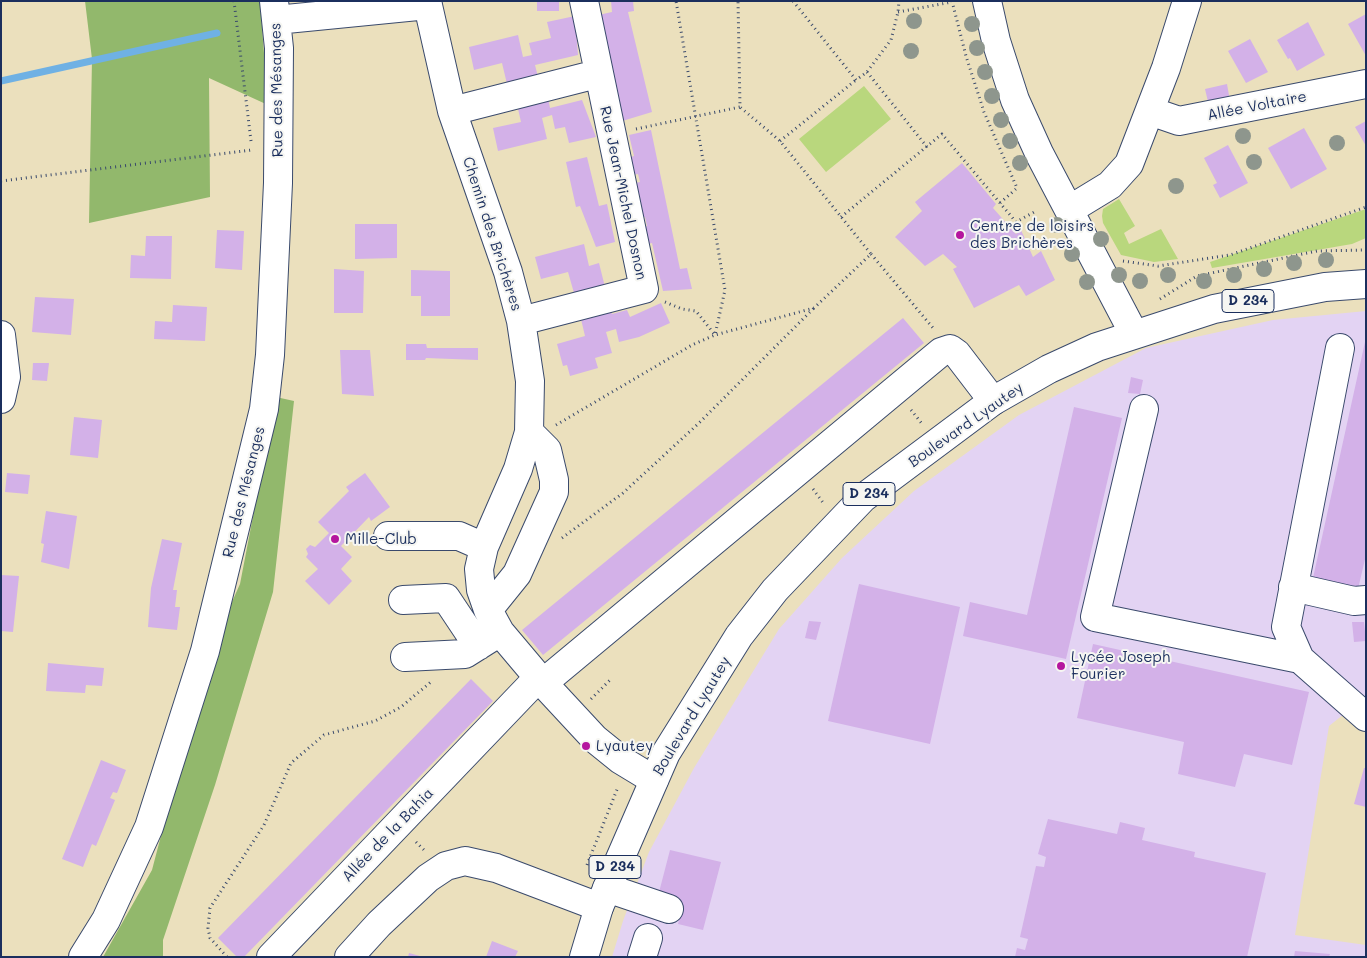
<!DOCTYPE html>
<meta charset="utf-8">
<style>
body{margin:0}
#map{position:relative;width:1367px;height:958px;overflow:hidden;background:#ebe0bd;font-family:Mali,sans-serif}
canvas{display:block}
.frame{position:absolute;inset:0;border:2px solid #1b2f5e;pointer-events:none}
</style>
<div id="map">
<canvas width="1367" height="958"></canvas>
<div class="frame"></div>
</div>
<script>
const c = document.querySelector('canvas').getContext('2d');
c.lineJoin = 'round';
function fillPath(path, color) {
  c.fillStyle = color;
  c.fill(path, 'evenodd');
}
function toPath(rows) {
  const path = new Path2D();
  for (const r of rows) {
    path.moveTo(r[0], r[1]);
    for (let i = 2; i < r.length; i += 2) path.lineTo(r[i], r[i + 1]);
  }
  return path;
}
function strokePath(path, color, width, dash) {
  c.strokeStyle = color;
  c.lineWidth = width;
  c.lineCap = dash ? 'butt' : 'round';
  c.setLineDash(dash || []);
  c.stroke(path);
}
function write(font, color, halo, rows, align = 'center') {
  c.font = font + ' Mali,sans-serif';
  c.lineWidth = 4;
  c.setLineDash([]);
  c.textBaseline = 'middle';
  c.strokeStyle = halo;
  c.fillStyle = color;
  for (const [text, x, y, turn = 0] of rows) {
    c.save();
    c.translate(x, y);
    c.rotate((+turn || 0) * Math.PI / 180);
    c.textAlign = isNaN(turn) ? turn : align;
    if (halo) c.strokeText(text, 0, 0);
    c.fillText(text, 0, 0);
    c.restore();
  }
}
fillPath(toPath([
 [1366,311,1366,707,1358,703,1329,726,1295,935,1366,945,1366,957,612,957,623,921,649,852,694,768,779,629,842,558,914,491,1019,415,1146,348,1273,320]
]), '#e3d3f3');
fillPath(toPath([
 [864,86,891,119,826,172,799,139],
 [1119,199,1135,226,1124,233,1129,244,1161,229,1178,259,1154,262,1121,255,1103,223,1102,216,1103,209],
 [1366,209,1366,238,1352,244,1212,268,1210,262]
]), '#b9d77d');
fillPath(toPath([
 [85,1,260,1,268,105,209,78,210,197,89,223,92,59],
 [276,397,294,401,273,592,215,785,163,940,163,957,103,957,152,870,209,653,240,584]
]), '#92b86c');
strokePath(toPath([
 [1,81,217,33]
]), '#6fb1e4', 7);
fillPath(toPath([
 [537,1,559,1,559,11,537,11],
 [611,1,633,1,634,11,628,12,652,112,619,122,594,16,612,12],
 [1366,14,1366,56,1348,24],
 [575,16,578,55,535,65,538,77,507,84,502,63,474,70,469,47,518,35,523,57,532,55,529,43,551,38,547,22],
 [1308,22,1325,55,1297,71,1290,58,1288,59,1277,40],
 [1250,39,1268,72,1246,83,1228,51],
 [1227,84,1230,101,1209,106,1205,89],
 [547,93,550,108,582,100,596,137,569,143,565,127,555,129,552,115,542,118,547,139,498,151,493,128,521,122,516,100],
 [1366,121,1366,146,1355,127],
 [1304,128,1327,169,1291,189,1268,148],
 [651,130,680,269,687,268,692,289,663,291,652,243,641,246,638,228,647,226,645,217,635,220,630,184,640,182,638,174,628,176,625,159,634,156,629,135],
 [1228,145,1248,183,1220,198,1213,185,1217,183,1204,158],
 [587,157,599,206,607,204,615,242,596,247,580,206,576,207,566,162],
 [962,163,996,204,993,208,1016,234,1021,230,1033,257,1041,251,1055,280,1026,296,1019,285,974,308,953,269,957,267,943,254,925,266,895,237,922,211,915,202],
 [355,224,397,224,397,258,355,259],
 [217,230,244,231,242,270,215,268],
 [146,236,172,236,171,279,130,278,131,255,145,256],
 [584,244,589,266,599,263,606,291,574,293,568,272,541,279,535,257],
 [334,269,364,271,363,313,334,313],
 [411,270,450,271,450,316,421,316,421,296,411,296],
 [35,297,74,299,71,335,32,332],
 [609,302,612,314,627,310,630,317,661,303,670,323,639,337,619,342,616,329,606,332,612,353,595,358,598,368,570,376,567,365,563,366,557,344,585,336,580,315],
 [173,305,207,307,205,341,154,339,155,321,172,322],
 [903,318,924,343,543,655,522,630],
 [1365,342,1366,555,1358,589,1313,578],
 [406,344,426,344,427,348,478,348,478,360,426,358,425,360,406,360],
 [340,350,370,350,374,396,342,394],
 [33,363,49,363,47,381,32,380],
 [1131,377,1143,380,1140,394,1128,393],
 [1074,407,1122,418,1066,659,963,636,970,602,1027,615],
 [74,417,102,420,98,458,70,455],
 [7,473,30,475,28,494,5,492],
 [365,473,390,507,371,521,369,517,341,546,352,557,341,569,352,581,329,605,305,581,318,569,306,557,308,554,306,549,310,545,315,547,329,533,318,522,349,491,346,487],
 [46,511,77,516,69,569,41,562,44,544,41,543],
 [162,539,182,543,173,590,177,590,175,607,180,607,177,630,148,627,151,588],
 [1,575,19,576,13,632,1,631],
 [859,584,960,607,930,744,828,721],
 [809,621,821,622,816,640,805,638],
 [1352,622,1364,622,1366,641,1354,642],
 [1093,644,1309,692,1292,765,1244,754,1235,787,1178,774,1184,742,1077,718],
 [48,663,104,668,102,686,86,685,85,693,46,691],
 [471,679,493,701,244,957,237,957,218,938],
 [101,760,126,770,117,793,113,792,110,798,115,800,96,846,92,844,83,867,62,859],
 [1364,768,1366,768,1366,807,1354,804],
 [1048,819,1117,834,1120,822,1145,828,1142,840,1195,852,1194,857,1266,873,1247,957,1015,957,1017,948,1025,950,1028,939,1020,937,1036,866,1044,867,1046,857,1038,854],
 [670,850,721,862,703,930,678,924,683,903,657,900],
 [492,941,518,951,515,957,486,957],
 [1295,951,1330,954,1329,957,1294,957],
 [409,953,420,956,420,957,408,957]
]), '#d3b1e8');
const minor = toPath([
 [427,1,452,111,508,272,521,321,530,381,529,432,518,469,484,547,479,569,481,590,488,610,500,632,543,683,595,739,621,760,654,780],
 [987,1,996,41,1015,100,1039,153,1134,334],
 [276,20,428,5],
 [452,111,597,74],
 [1150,111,1179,121,1366,84],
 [1069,210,1110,185,1129,164,1166,68,1187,1],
 [521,321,644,289,584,1],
 [1,335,6,377,1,399],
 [1340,348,1286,627,1300,659,1366,717],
 [1144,409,1095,617,1300,659],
 [388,536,459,536,484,547],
 [1293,587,1354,601,1366,600],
 [403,600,446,598,478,646],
 [488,610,517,574,554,492,554,480,547,450,529,432],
 [405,657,465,654,500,632],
 [543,683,941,352,950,349,957,354,993,401],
 [607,888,669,909],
 [83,957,106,920,149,827,205,651,264,409,270,355,278,183,279,48,274,1],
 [271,957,538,678],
 [349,957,379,924,428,878,446,866,465,861,496,868,599,907],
 [642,957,648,938]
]);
const major = toPath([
 [584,957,599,907,666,753,739,636,775,590,863,498,993,401,1049,369,1097,347,1214,309,1325,287,1366,284]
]);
strokePath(minor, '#3a4a6c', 30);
strokePath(major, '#3a4a6c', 30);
strokePath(toPath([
 [234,1,251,141],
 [793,1,856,80,867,72,891,40,898,12,899,1],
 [952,1,966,56,984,112,1017,188,1000,203],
 [898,12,952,2],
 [867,72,927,147],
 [636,129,740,107,738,1],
 [780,141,856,80],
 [1,181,252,150],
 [841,217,942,134,1016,222,1036,211],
 [871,254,933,328],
 [1123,261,1158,266,1230,255,1366,207],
 [1160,299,1197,276,1317,251,1366,250],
 [665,302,682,309,696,311,715,335,814,308,871,254,780,141,740,107],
 [911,410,923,425],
 [556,425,692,345,715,335,725,290,676,1],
 [813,489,824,504],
 [562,538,623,493,699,423,814,308],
 [591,699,612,678],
 [416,842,426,852],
 [587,865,618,787],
 [227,957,210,938,208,928,210,908,264,825,291,763,324,735,375,721,401,707,432,681]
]), '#3a4a6c', 3, [1, 4]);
strokePath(minor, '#fff', 28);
strokePath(major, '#fff', 28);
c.fillStyle = '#8e968d';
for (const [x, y] of [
 [914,21],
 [972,24],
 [977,48],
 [911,51],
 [985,72],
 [992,96],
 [1001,120],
 [1243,136],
 [1010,141],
 [1337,143],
 [1254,162],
 [1020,163],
 [1176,186],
 [1057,225],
 [1101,239],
 [1072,254],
 [1326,260],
 [1294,263],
 [1264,269],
 [1119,275],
 [1168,275],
 [1234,275],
 [1140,281],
 [1204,281],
 [1087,282]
]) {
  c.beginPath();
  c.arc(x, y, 8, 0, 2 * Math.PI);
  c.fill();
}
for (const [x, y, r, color] of [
 [960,235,5,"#b5179e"],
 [335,539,5,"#b5179e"],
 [1061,666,5,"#b5179e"],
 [586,746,5,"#b5179e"]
]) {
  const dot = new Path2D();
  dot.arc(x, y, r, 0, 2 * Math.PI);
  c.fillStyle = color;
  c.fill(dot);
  strokePath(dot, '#f6f6f2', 2);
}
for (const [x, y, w] of [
 [1248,301,52],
 [869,494,52],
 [615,867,52]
]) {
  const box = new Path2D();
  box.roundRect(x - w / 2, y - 11.5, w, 23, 4);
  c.fillStyle = '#f6f6f2';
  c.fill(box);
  strokePath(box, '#1b2f5e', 1);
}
write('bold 14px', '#1b2f5e', null, [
 ["D 234",1248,301],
 ["D 234",869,494],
 ["D 234",615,867]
]);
write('15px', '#1b2f5e', '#f6f6f2', [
 ["Rue des Mésanges",277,90,-91],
 ["Allée Voltaire",1257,106,-11],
 ["Rue Jean-Michel Dosnon",623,193,78],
 ["Chemin des Brichères",492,234,72],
 ["Boulevard Lyautey",966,425,-35],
 ["Rue des Mésanges",244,492,-76],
 ["Boulevard Lyautey",692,716,-59],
 ["Allée de la Bahia",388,835,-46]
]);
write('15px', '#1b2f5e', '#f6f6f2', [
 ["Centre de loisirs",970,226],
 ["des Brichères",970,243],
 ["Mille-Club",345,539],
 ["Lycée Joseph",1071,657],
 ["Fourier",1071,674],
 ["Lyautey",596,746]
], 'left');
</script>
